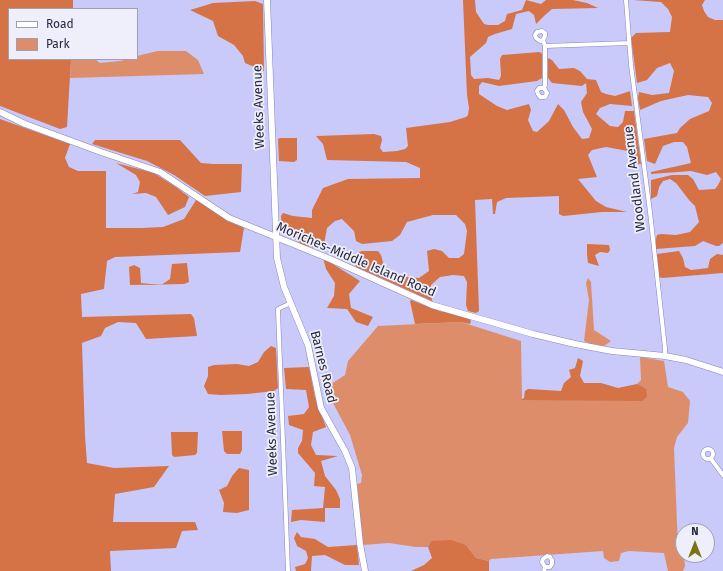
<!DOCTYPE html>
<style>
body{margin:0}
#map{position:relative;width:723px;height:571px;overflow:hidden;background:#c9cafa;font-family:"Fira Sans",sans-serif}
canvas{display:block}
.legend{position:absolute;left:8px;top:8px;width:130px;height:52px;box-sizing:border-box;background:#eeeffb;border:1px solid #9f9fb0;margin:0;padding:5px 7px;list-style:none;font-size:12px;color:#28283f}
.legend li{display:flex;align-items:center;gap:8px;height:20px}
.legend b{width:20px;border:1px solid #9f9fb0}
.north{position:absolute;left:675px;top:523px;width:40px;height:40px;box-sizing:border-box;background:#eeeffb;border:1px solid #9f9fb0;border-radius:50%;rotate:0deg;font-size:11px;font-weight:700;line-height:16px;text-align:center;color:#28283f}
.north::after{content:'';display:block;margin:auto;width:14px;height:18px;background:#7a7213;clip-path:polygon(50% 0,100% 100%,50% 72%,0 100%)}
</style>
<div id="map">
<canvas width="723" height="571"></canvas>
<ul class="legend">
<li><b style="height:5px;background:#fff"></b>Road</li>
<li><b style="height:11px;background:#de8d6a"></b>Park</li>
</ul>
<div class="north">N</div>
</div>
<script>
const c = document.querySelector('canvas').getContext('2d');
c.lineJoin = 'round';
function fillPath(path, color) {
  c.fillStyle = color;
  c.fill(path, 'evenodd');
}
function toPath(rows) {
  const path = new Path2D();
  for (const r of rows) {
    if (r.length === 3) {
      path.moveTo(r[0] + r[2], r[1]);
      path.arc(r[0], r[1], r[2], 0, 2 * Math.PI);
      continue;
    }
    path.moveTo(r[0], r[1]);
    for (let i = 2; i < r.length; i += 2) path.lineTo(r[i], r[i + 1]);
  }
  return path;
}
function strokePath(path, color, width, dash) {
  c.strokeStyle = color;
  c.lineWidth = width;
  c.lineCap = dash ? 'butt' : 'round';
  c.setLineDash(dash || []);
  c.stroke(path);
}
function write(font, color, halo, rows, align = 'center') {
  c.font = font + ' "Fira Sans",sans-serif';
  c.lineWidth = 3.5;
  c.setLineDash([]);
  c.textBaseline = 'middle';
  c.strokeStyle = halo;
  c.fillStyle = color;
  for (const [text, x, y, turn = 0] of rows) {
    c.save();
    c.translate(x, y);
    c.rotate((+turn || 0) * Math.PI / 180);
    c.textAlign = isNaN(turn) ? turn : align;
    if (halo) c.strokeText(text, 0, 0);
    c.fillText(text, 0, 0);
    c.restore();
  }
}
fillPath(toPath([
 [158,51,186,51,198,60,204,74,70,78,71,59,95,59,100,63,120,61,128,59,137,59,137,56],
 [588,278,591,282,594,330,611,341,604,346,591,344,584,341,589,300,586,283],
 [461,322,521,341,522,400,642,400,637,384,641,380,640,357,664,361,668,387,683,392,690,401,688,423,677,437,674,448,678,548,683,550,683,555,684,555,685,566,683,571,668,571,664,553,629,551,621,553,619,561,610,562,604,558,603,551,491,559,489,561,476,558,466,545,431,541,428,547,416,547,389,543,363,545,357,484,361,483,362,475,350,435,325,388,345,375,348,361,378,326]
]), '#de8d6a');
fillPath(toPath([
 [0,0,73,0,73,9,9,9,9,59,71,59,67,127,60,129,0,106],
 [463,0,475,0,476,12,484,24,488,25,498,25,505,21,507,14,522,10,526,0,541,4,546,0,573,0,587,3,598,8,552,9,545,15,536,24,534,15,529,11,516,14,512,29,495,34,488,37,486,43,470,57,471,75,474,79,488,78,499,80,501,76,500,59,502,55,540,52,542,54,542,78,537,81,499,86,482,82,479,86,479,94,497,106,507,110,529,104,531,110,528,120,533,131,537,132,549,121,558,104,564,110,573,127,582,139,589,138,592,129,583,112,581,102,587,93,586,83,582,86,552,83,548,78,548,58,552,60,559,69,574,68,580,71,587,79,596,80,601,92,606,94,615,96,630,91,632,106,610,104,600,108,596,114,610,126,618,127,623,122,625,111,634,111,641,164,634,164,630,161,628,151,606,147,592,150,588,155,597,177,578,179,596,201,606,207,627,212,602,212,563,216,559,214,559,196,506,198,497,202,495,214,493,214,492,199,475,200,479,311,476,313,468,311,466,305,467,282,464,276,453,275,440,277,431,285,432,301,356,267,355,264,357,253,362,251,378,251,381,255,384,266,393,273,407,277,419,278,429,271,427,251,434,249,442,251,449,258,459,258,464,254,467,231,465,224,456,215,433,215,407,222,400,235,392,241,362,244,356,241,354,231,342,219,335,221,327,228,323,250,303,245,282,230,281,216,283,213,293,216,312,218,312,210,323,188,348,179,420,178,420,168,406,162,327,160,323,144,316,136,374,134,381,136,382,140,380,148,383,152,397,151,405,149,408,146,406,128,450,122,466,117,468,115,469,108,467,95],
 [633,0,705,0,702,5,704,11,708,17,715,20,723,20,723,243,719,246,716,246,703,241,695,246,656,249,656,239,657,235,661,234,676,235,690,232,699,222,695,206,689,200,676,183,670,179,663,181,659,187,657,196,651,199,651,180,672,175,688,175,693,179,699,190,715,189,718,185,721,179,716,172,707,175,691,171,651,174,651,172,691,163,687,147,683,142,674,142,663,146,655,164,647,161,644,139,677,133,680,128,690,119,709,111,712,103,708,97,688,95,661,101,640,110,638,98,639,92,652,95,669,93,674,71,670,63,657,68,647,80,637,83,631,38,636,33,670,32,672,17,668,9,661,2],
 [255,1,263,4,264,71,245,63,243,56,234,45,218,36,213,21,190,10,213,3],
 [0,119,70,144,65,158,69,167,78,171,106,171,106,228,141,228,163,227,184,219,196,200,244,228,240,252,115,257,107,261,104,289,81,294,82,317,191,314,194,318,197,336,146,339,136,323,118,322,105,328,101,336,82,343,85,436,87,463,114,468,169,466,154,487,115,494,113,522,195,522,198,530,182,531,176,548,110,551,111,571,0,571],
 [280,138,297,138,297,160,294,162,279,161,278,139],
 [95,140,180,140,201,163,213,164,242,164,241,192,205,196,174,175,147,161,92,144],
 [116,163,154,173,176,187,189,197,185,207,168,215,156,197,146,193,132,194,138,192,140,182,136,175],
 [587,244,609,245,610,250,608,253,600,252,595,255,599,266,588,263,587,254],
 [679,251,683,258,685,267,691,270,708,268,710,259,717,254,723,255,723,273,662,278,659,277,657,254],
 [323,258,360,281,349,294,351,308,373,317,368,326,356,322,347,309,327,308,334,296,335,283,326,269],
 [187,263,189,282,184,284,130,285,129,267,134,265,140,268,141,283,161,285,170,279,172,264],
 [411,300,440,311,468,317,471,321,470,324,461,322,415,324,410,301],
 [271,346,276,348,278,388,274,391,247,394,221,395,208,394,204,386,208,376,208,367,214,365,237,364,249,366,258,362,264,352],
 [578,358,583,361,580,376,584,383,601,383,618,388,637,384,646,389,647,397,642,401,521,400,524,398,525,391,528,389,561,391,564,383,571,377,569,370,575,368],
 [309,367,315,397,326,427,313,432,311,445,316,455,338,456,321,461,325,476,336,490,340,499,340,508,325,508,325,522,301,520,291,522,292,510,323,508,325,487,314,486,315,473,298,453,298,448,302,441,303,430,289,425,288,416,304,414,309,407,306,390,286,389,284,368],
 [222,431,242,431,242,450,240,454,227,454,224,451],
 [171,432,198,432,197,453,195,455,174,457,172,455],
 [239,468,249,470,249,510,237,513,223,512,224,503,219,490,227,486,232,476],
 [297,532,301,537,315,539,328,547,357,545,359,565,345,565,325,555,312,556,311,571,296,571,295,567,305,564,308,558,306,551,297,546,294,538],
 [451,540,466,545,476,558,489,561,489,571,411,571,424,565,432,558,428,547,431,541]
]), '#d57246');
const street = toPath([
 [626,0,631,65,650,212,665,348,665,356],
 [543,40,540,41,536,38,535,35,537,32,542,31,545,33,545,36,543,40,545,46,545,85,544,88,547,93,545,97,540,97,538,94,537,91,539,88,544,88],
 [545,46,629,43],
 [708,454,5],
 [711,459,723,475],
 [288,571,278,311,278,309,291,303],
 [544,571,545,567,542,562,543,559,547,556,550,557,552,560,552,564,550,567,545,567]
]);
const secondary = toPath([
 [267,0,277,258,284,287,308,345,321,408,345,451,352,468,360,544,365,571],
 [0,112,25,124,101,152,160,172,229,218,330,259,432,305,533,334,575,344,612,351,665,356,686,360,723,372]
]);
strokePath(street, '#8484bc', 5);
strokePath(secondary, '#8484bc', 7);
strokePath(street, '#fff', 4);
strokePath(secondary, '#fff', 6);
write('13px', '#28283f', '#eeeffb', [
 ["Weeks Avenue",259,107,-92],
 ["Woodland Avenue",635,179,-97],
 ["Moriches-Middle Island Road",356,260,23],
 ["Barnes Road",323,367,76],
 ["Weeks Avenue",272,434,-92]
]);
</script>
